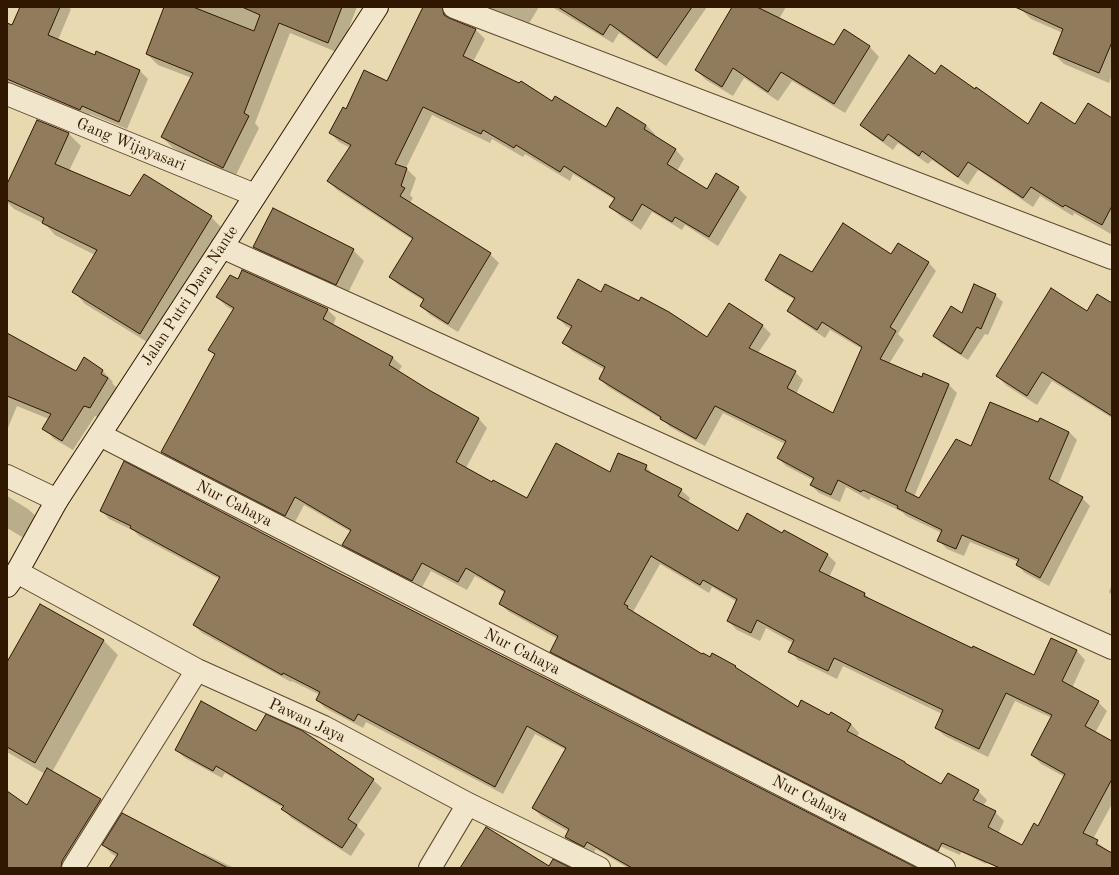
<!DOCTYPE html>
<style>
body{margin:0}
#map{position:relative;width:1119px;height:875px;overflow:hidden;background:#e9d9b0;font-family:"Old Standard TT",serif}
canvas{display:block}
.frame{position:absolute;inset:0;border:8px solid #301700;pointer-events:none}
</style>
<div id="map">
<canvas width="1119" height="875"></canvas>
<div class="frame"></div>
</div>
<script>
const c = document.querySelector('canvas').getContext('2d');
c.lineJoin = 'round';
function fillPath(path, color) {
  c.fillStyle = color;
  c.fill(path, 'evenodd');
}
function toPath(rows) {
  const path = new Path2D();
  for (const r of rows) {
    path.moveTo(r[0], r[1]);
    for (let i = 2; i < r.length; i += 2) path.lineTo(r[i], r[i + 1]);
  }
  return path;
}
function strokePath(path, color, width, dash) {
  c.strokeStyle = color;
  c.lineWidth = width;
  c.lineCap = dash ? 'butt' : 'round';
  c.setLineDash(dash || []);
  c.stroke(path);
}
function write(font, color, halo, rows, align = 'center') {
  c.font = font + ' "Old Standard TT",serif';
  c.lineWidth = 3;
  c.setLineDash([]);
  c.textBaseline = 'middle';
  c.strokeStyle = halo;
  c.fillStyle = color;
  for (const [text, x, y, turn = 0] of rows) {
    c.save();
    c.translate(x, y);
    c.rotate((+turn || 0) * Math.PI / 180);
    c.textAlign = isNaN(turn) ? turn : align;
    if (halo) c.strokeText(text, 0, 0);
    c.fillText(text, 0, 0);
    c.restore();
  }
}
fillPath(toPath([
 [21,7,68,7,71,9,58,40,95,56,140,71,148,79,127,129,90,114,88,118,7,86,7,24,13,27],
 [165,7,357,7,339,53,290,33,255,123,259,128,234,179,173,148,162,137,192,78,158,65,147,54],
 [434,7,455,7,451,12,451,20,476,30,485,39,473,62,606,128,646,125,655,134,654,136,675,149,684,159,677,171,707,190,738,188,747,197,718,246,685,225,682,230,652,212,641,230,620,216,611,207,615,200,573,174,570,181,525,154,523,157,492,139,490,143,432,115,406,168,416,178,410,195,413,198,410,203,490,254,499,263,458,332,430,315,421,306,424,301,400,286,390,277,413,240,337,190,328,181,350,148,339,142,330,133,347,110,387,82],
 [476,7,539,7,528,25,513,16,510,20],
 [552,7,707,7,666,66,619,33,613,43],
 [734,7,786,7,779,19,835,46,869,46,879,57,845,113,792,81,778,101,744,78,733,96,706,80,696,70],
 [1022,7,1112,7,1112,75,1109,83,1064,64,1054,54,1063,33,1031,19,1021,9],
 [936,76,1028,125,1075,125,1112,119,1111,234,1074,213,1073,216,1040,196,1033,207,978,170,968,185,932,160,928,164,898,143,893,150,871,134,861,125],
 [38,121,69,134,81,146,69,171,130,197,211,217,223,229,152,345,85,304,73,291,95,255,55,235,45,224,14,209,7,202,7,186],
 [255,247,353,250,364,261,347,295,266,258],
 [892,256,928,262,936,271,898,334,904,340,889,364,922,378,924,374,949,385,957,393,914,497,920,499,972,448,1038,423,1069,432,1077,440,1058,485,1082,498,1090,506,1049,586,1025,573,1017,565,1019,562,970,542,964,556,947,549,939,541,942,533,906,516,902,512,871,497,869,500,846,487,840,502,819,493,811,485,813,480,786,466,778,458,785,444,723,413,705,446,670,427,663,420,608,387,600,379,605,370,572,351,564,343,571,329,566,326,558,318,601,293,707,338,729,304,763,326,771,334,758,353,795,372,803,380,796,394,834,415,862,349,830,330,825,338,797,319,788,311,795,300,775,288,766,280,812,274],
 [242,271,328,310,336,318,333,325,393,358,402,366,398,372,428,391,479,419,487,428,466,468,493,483,527,499,611,474,646,466,654,476,681,490,690,498,688,503,738,532,783,534,828,555,836,563,829,577,865,594,871,601,973,649,1034,676,1052,639,1077,651,1085,660,1072,688,1098,702,1107,711,1095,733,1112,742,1112,804,1093,839,1112,854,1112,868,999,868,987,862,986,864,961,852,960,855,878,819,876,823,560,660,551,652,558,639,509,612,500,604,505,593,475,576,467,590,431,571,421,589,352,554,344,545,351,532,304,505,294,524,171,461,162,452,216,356,210,350,234,311,226,306,217,297,238,280],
 [660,564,709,593,712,587,737,602,728,621,737,630,760,641,766,628,793,643,790,651,798,660,837,679,843,666,942,714,936,728,945,736,988,757,1015,701,1052,718,1032,755,1041,764,1065,777,1038,827,1023,847,998,834,1004,821,995,812,983,806,987,800,978,791,942,785,908,766,905,762,857,737,859,733,851,724,830,716,799,708,740,672,735,667,702,655,633,612],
 [995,295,1003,302,988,335,985,334,968,360,941,343,934,336,962,314],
 [1112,304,1112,418,1052,381,1037,405,1007,386,997,376,1087,312],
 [7,335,76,373,84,359,103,371,113,382,112,383,118,389,101,418,95,416,73,450,54,439,44,428,49,419,17,406,7,430],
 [7,496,28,509,39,519,27,540,7,528],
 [101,510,329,569,916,868,628,868,596,849,593,854,574,845,566,837,569,832,541,816,533,808,566,750,535,734,503,794,366,722,363,728,325,708,317,700,320,695,292,681,291,682,202,633,194,625,219,579,139,536,134,531,109,519],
 [1112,584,1112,595,1109,592],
 [41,605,104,641,118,655,52,772,101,800,110,809,73,868,7,868,7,792,27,806,45,774,7,752,7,664],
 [301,731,373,780,382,788,357,826,365,834,351,856,291,818,283,809,283,808,225,773,222,778,185,758,176,750,256,732],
 [103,845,202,856,203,853,234,868,110,868,117,857,112,854]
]), '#0003');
const building = toPath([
 [20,7,60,7,48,35,95,55,96,51,140,70,119,122,82,106,80,110,7,79,7,23,12,25,20,7],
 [164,7,193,7,254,31,260,15,242,7,342,7,328,43,279,23,244,113,249,116,223,168,161,137,193,73,146,54,164,7],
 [423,7,442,7,444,15,449,18,476,29,463,56,519,83,521,81,552,101,555,96,606,127,617,107,646,125,644,129,676,149,667,164,707,189,716,173,739,187,709,237,675,217,672,222,642,204,632,221,609,207,615,198,564,166,560,172,516,145,514,148,483,130,481,134,423,107,395,164,407,168,401,186,405,188,400,196,491,253,448,324,420,306,424,299,389,277,413,238,327,181,351,145,329,133,343,107,346,109,364,70,387,81,423,7],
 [558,7,692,7,657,58,610,24,603,35,558,7],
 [732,7,757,7,834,45,844,29,870,46,834,104,781,72,768,92,733,68,722,87,695,70,732,7],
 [1015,7,1112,7,1112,42,1099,73,1053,54,1063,29,1015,7],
 [909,55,935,74,941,65,975,89,976,87,1028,124,1041,102,1075,124,1088,103,1112,118,1112,206,1102,225,1065,205,1063,207,1031,187,1023,198,968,162,958,177,922,151,919,156,888,134,883,141,860,125,909,55],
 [37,120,69,133,55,164,130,196,144,174,212,216,140,334,72,292,97,250,42,223,44,218,7,200,7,184,37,120],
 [273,208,354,249,336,285,253,247,273,208],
 [843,223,891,254,898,243,929,262,890,327,896,331,880,359,922,377,923,373,949,384,905,491,919,498,956,439,971,446,990,402,1038,422,1040,418,1069,432,1049,479,1083,497,1040,578,1016,565,1019,559,962,535,956,549,937,541,942,530,897,508,898,506,863,490,861,492,838,480,831,495,810,485,814,478,777,458,786,441,715,406,696,439,660,419,661,417,599,379,605,367,562,343,572,326,557,318,578,279,601,292,605,284,639,301,641,297,669,312,707,337,729,303,763,325,749,348,796,371,787,388,833,413,862,347,822,322,817,330,787,311,795,298,765,280,780,254,812,272,843,223],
 [242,270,328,309,323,319,393,357,389,365,429,390,479,418,456,462,492,482,493,480,527,498,556,443,610,472,618,453,647,465,645,470,682,489,678,496,738,531,747,513,782,533,784,530,828,554,819,571,865,593,864,596,972,648,973,646,1034,675,1051,638,1077,650,1062,681,1099,701,1085,726,1112,741,1112,779,1083,833,1098,840,1096,844,1112,853,1112,868,1000,868,942,843,938,851,550,652,558,636,499,604,505,591,466,568,458,582,422,563,412,581,342,545,351,530,295,497,285,516,161,452,215,354,208,350,234,308,216,297,230,275,238,279,242,270],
 [651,556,700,585,703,580,737,599,727,621,751,633,757,620,794,640,788,652,828,671,834,658,943,710,935,728,979,749,1006,693,1052,715,1031,755,1065,774,1038,826,1034,823,1022,845,988,827,996,811,973,800,979,790,948,773,941,784,905,763,905,762,847,731,851,724,831,712,829,715,801,700,798,707,735,667,736,666,712,653,710,657,703,653,702,654,627,608,628,606,624,604,651,556],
 [974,284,996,294,981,329,977,327,961,354,933,336,951,306,962,313,974,284],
 [1051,288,1087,311,1097,294,1112,303,1112,416,1042,372,1027,396,996,376,1051,288],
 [7,333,76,371,84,357,103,370,101,374,108,378,90,408,84,406,62,441,42,429,51,414,7,396,7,333],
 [124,461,329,568,917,868,632,868,587,842,584,847,565,837,569,829,532,808,566,748,527,726,495,787,358,714,354,721,316,700,320,692,283,673,282,675,193,625,220,577,130,528,131,526,100,511,124,461],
 [40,604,104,640,35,763,7,747,7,662,40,604],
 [201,701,256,731,266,714,301,730,374,779,348,819,357,825,342,848,281,809,284,806,216,766,213,771,175,750,201,701],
 [47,768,101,799,62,861,61,868,7,868,7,791,27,805,47,768],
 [122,813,228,868,109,868,118,854,102,845,122,813],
 [486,827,549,866,553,859,571,868,460,868,486,827]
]);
fillPath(building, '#907c5c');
strokePath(building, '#301700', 1);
const street = toPath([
 [454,7,1112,258],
 [7,94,255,195],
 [222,247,1112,648],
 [100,435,944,868],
 [7,476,57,500],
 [17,572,197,670,324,727,468,804,599,868],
 [73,868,197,670],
 [430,868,468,804]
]);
const secondary = toPath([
 [7,586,17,572,57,500,222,247,377,7]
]);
strokePath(street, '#5e482c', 24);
strokePath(secondary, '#301700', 24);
strokePath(street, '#f1e6cc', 22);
strokePath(secondary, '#f1e6cc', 22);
write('16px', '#301700', '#f1e6cc', [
 ["Gang Wijayasari",131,145,22],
 ["Jalan Putri Dara Nante",190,296,-57],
 ["Nur Cahaya",234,504,27],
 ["Nur Cahaya",522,652,27],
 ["Pawan Jaya",307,721,25],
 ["Nur Cahaya",810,799,27]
]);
</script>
